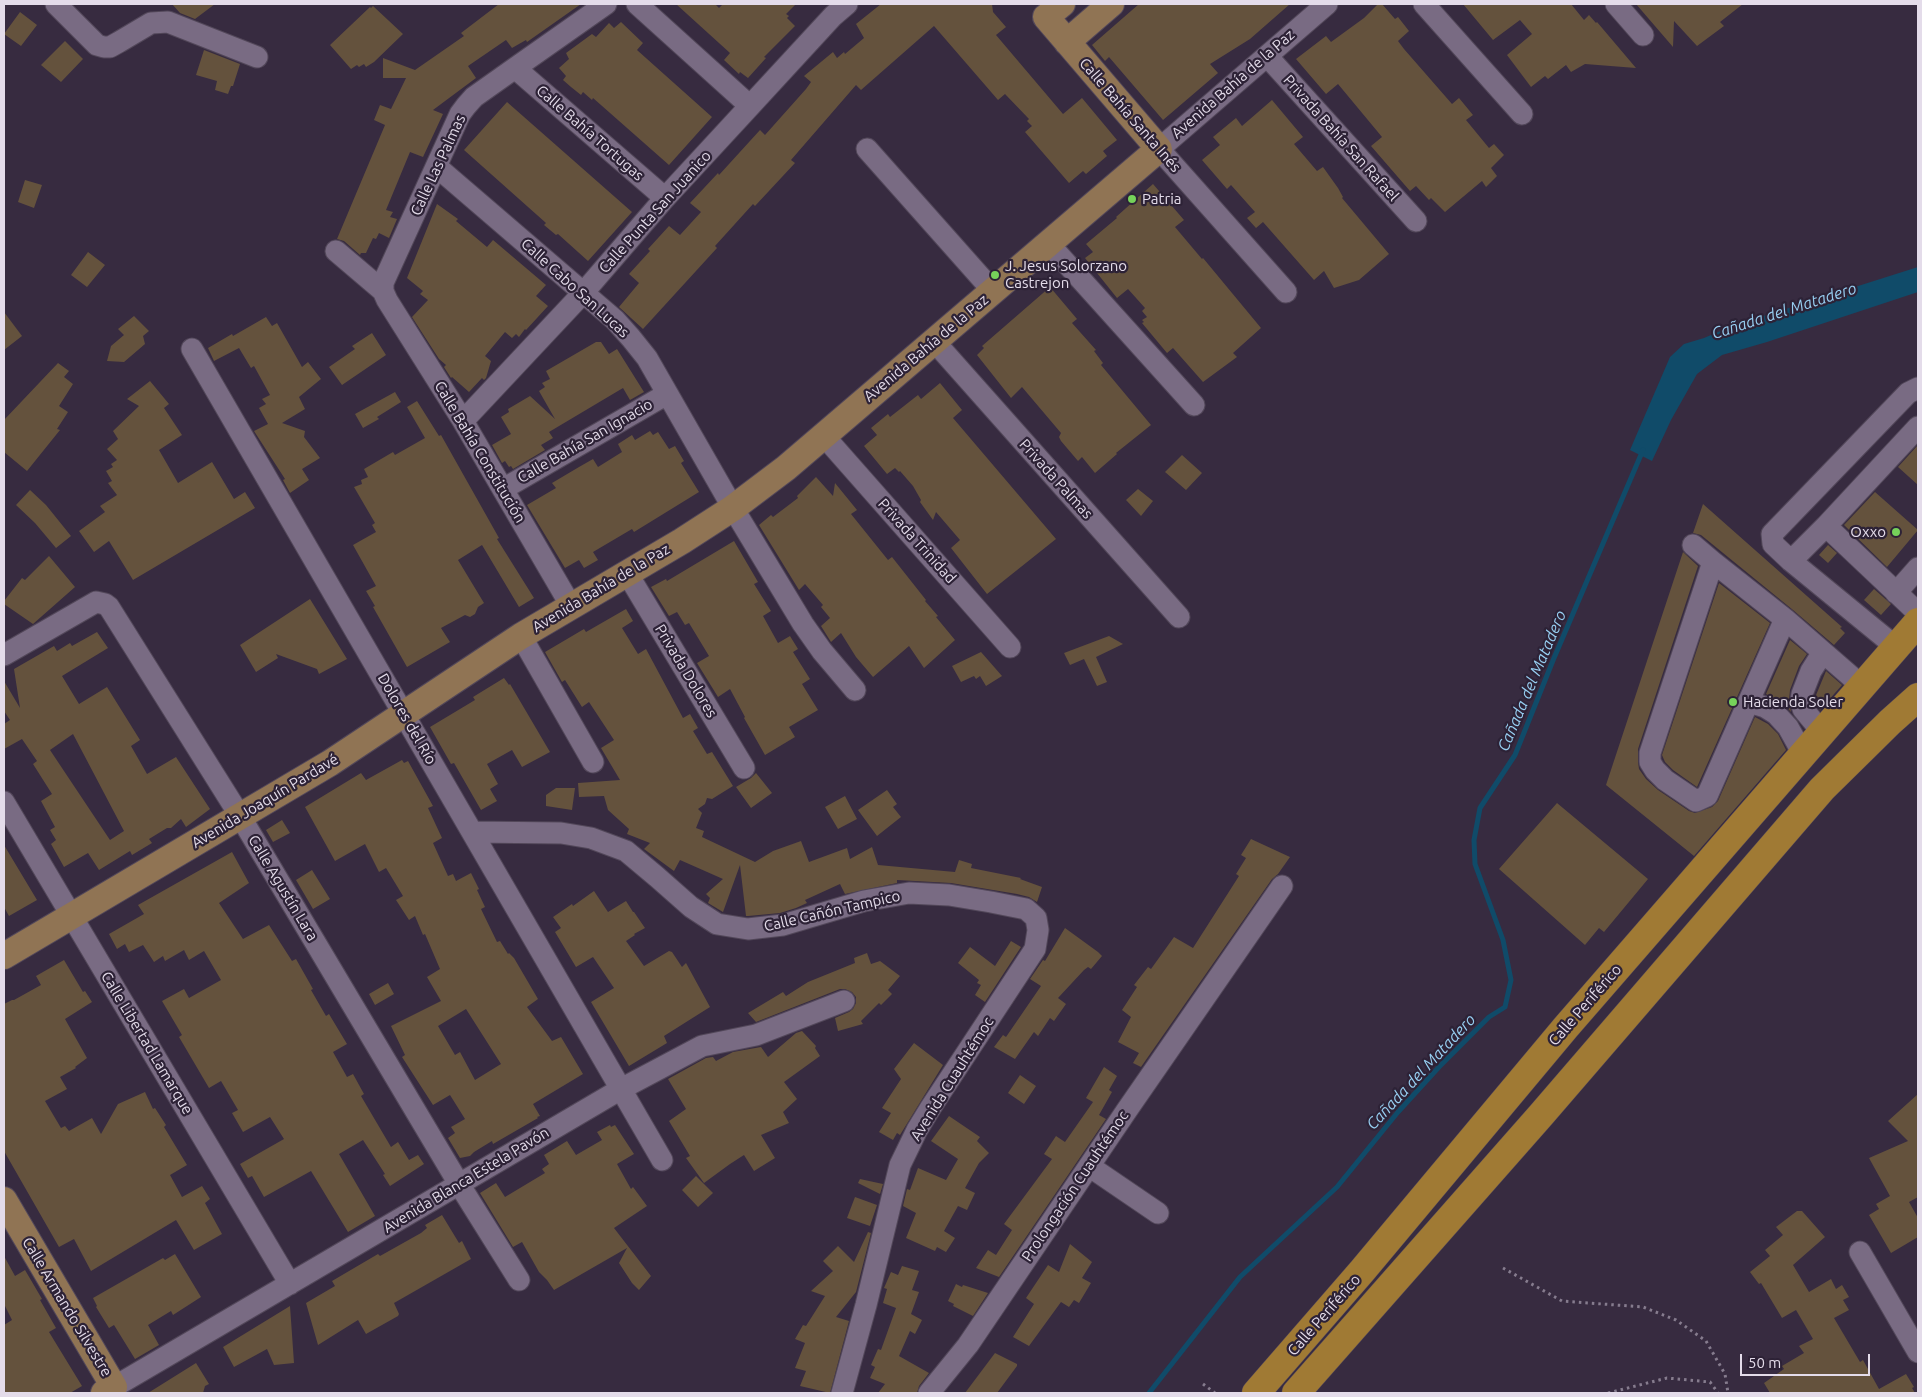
<!DOCTYPE html>
<meta charset="utf-8">
<style>
body{margin:0}
#map{position:relative;width:1922px;height:1397px;overflow:hidden;background:#372b40;font-family:Ubuntu,sans-serif}
canvas{display:block}
.frame{position:absolute;inset:0;border:5px solid #e4dcea;pointer-events:none}
.scale{position:absolute;left:1740px;top:1354px;width:130px;height:22px;box-sizing:border-box;border:2px solid #e4dcea;border-top:0;padding-left:6px;font-size:15px;line-height:18px;white-space:nowrap;color:#e4dcea;-webkit-text-stroke:4px #2d2236;paint-order:stroke}
</style>
<div id="map">
<canvas width="1922" height="1397"></canvas>
<div class="frame"></div>
<div class="scale">50 m</div>
</div>
<script>
const c = document.querySelector('canvas').getContext('2d');
c.lineJoin = 'round';
function fillPath(path, color) {
  c.fillStyle = color;
  c.fill(path, 'evenodd');
}
function toPath(rows) {
  const path = new Path2D();
  for (const r of rows) {
    path.moveTo(r[0], r[1]);
    for (let i = 2; i < r.length; i += 2) path.lineTo(r[i], r[i + 1]);
  }
  return path;
}
function strokePath(path, color, width, dash) {
  c.strokeStyle = color;
  c.lineWidth = width;
  c.lineCap = dash ? 'butt' : 'round';
  c.setLineDash(dash || []);
  c.stroke(path);
}
function write(font, color, halo, rows, align = 'center') {
  c.font = font + ' Ubuntu,sans-serif';
  c.lineWidth = 4.5;
  c.setLineDash([]);
  c.textBaseline = 'middle';
  c.strokeStyle = halo;
  c.fillStyle = color;
  for (const [text, x, y, turn = 0] of rows) {
    c.save();
    c.translate(x, y);
    c.rotate((+turn || 0) * Math.PI / 180);
    c.textAlign = isNaN(turn) ? turn : align;
    if (halo) c.strokeText(text, 0, 0);
    c.fillText(text, 0, 0);
    c.restore();
  }
}
fillPath(toPath([
 [1918,267,1918,292,1767,342,1722,355,1697,374,1671,420,1652,461,1630,450,1670,357,1684,344,1704,338,1732,326]
]), '#104b69');
strokePath(toPath([
 [1149,1393,1240,1277,1337,1187,1398,1112,1439,1067,1489,1017,1505,1007,1511,980,1503,940,1475,864,1474,840,1480,808,1515,755,1554,658,1643,450]
]), '#104b69', 5);
fillPath(toPath([
 [172,4,215,4,195,19,180,13],
 [499,4,581,4,527,42,526,40,512,48,506,40,468,66,476,78,433,110,443,114,423,157,410,152,386,210,393,212,390,217,397,219,389,238,379,233,376,239,373,238,366,253,361,253,360,255,344,241,337,239,385,125,374,120,380,105,391,109,406,78,383,78,383,58,415,70,464,36,461,33],
 [676,4,715,4,719,8,723,4,796,4,786,14,789,16,787,18,795,26,764,57,766,58,748,78,740,72,739,74,724,60,730,53],
 [881,4,992,4,993,12,1006,27,996,35,1063,114,1082,98,1117,140,1103,151,1107,156,1086,174,1083,171,1069,183,1025,132,1032,126,1027,121,1029,119,1005,94,998,100,934,26,861,90,856,85,791,160,795,163,755,206,753,204,715,246,717,248,643,329,619,307,639,283,629,274,650,251,648,249,669,226,680,235,701,212,690,203,718,173,719,175,760,130,765,135,806,89,811,82,804,76,833,52,837,58,844,52,845,54,864,38,856,24],
 [1139,4,1290,4,1250,39,1210,64,1218,73,1163,120,1109,57,1105,61,1092,45],
 [1378,4,1382,4,1395,19,1398,17,1409,31,1398,41,1404,49,1452,104,1459,98,1473,115,1466,120,1489,148,1494,144,1504,155,1491,168,1497,176,1486,187,1482,181,1445,212,1431,198,1429,200,1416,186,1410,191,1371,146,1382,137,1338,84,1326,94,1296,59,1326,36,1331,42,1364,18],
 [1463,4,1571,4,1584,20,1589,15,1596,23,1597,22,1636,68,1585,64,1571,72,1566,65,1548,79,1545,76,1531,87,1507,55,1532,34,1520,20,1493,40],
 [1636,4,1743,4,1720,22,1724,26,1697,46,1674,21,1673,47],
 [373,6,403,34,374,62,366,67,364,64,359,67,357,65,351,69,330,45,370,7,371,8],
 [20,12,37,25,21,46,4,34],
 [621,22,643,43,637,50,712,117,669,165,593,98,592,100,583,92,581,95,571,87,563,80,566,76,559,68,569,59,566,53,592,34,596,37,609,23,614,28],
 [65,41,83,59,61,82,41,65],
 [204,50,240,64,233,86,231,86,228,94,215,90,217,81,196,75],
 [1272,100,1303,137,1294,144,1317,171,1323,167,1338,188,1343,197,1342,198,1389,254,1359,280,1334,288,1324,271,1314,280,1263,222,1256,228,1247,218,1255,212,1231,185,1227,189,1202,160,1220,145,1213,137,1236,118,1242,126],
 [507,102,632,212,588,261,558,234,556,235,544,225,546,223,464,150],
 [25,180,42,185,34,208,18,202],
 [1153,184,1184,220,1175,227,1202,259,1203,258,1261,328,1233,353,1237,357,1203,382,1173,348,1167,353,1142,323,1144,322,1142,320,1147,317,1142,311,1145,308,1128,289,1117,298,1085,258,1093,252,1086,244,1117,218,1116,217],
 [437,204,458,219,456,221,487,247,493,240,546,285,536,296,548,306,526,330,525,329,519,337,516,334,512,338,505,332,485,356,491,361,486,378,484,380,482,378,469,392,452,377,451,378,444,367,446,365,439,359,412,317,428,300,420,294,423,291,407,278],
 [88,252,105,265,87,287,71,275],
 [1050,287,1077,319,1072,323,1096,350,1094,351,1103,363,1101,365,1151,425,1116,453,1117,454,1095,473,1082,457,1078,461,1061,441,1059,437,1061,433,1022,387,1011,398,977,355,984,348,982,346],
 [4,312,22,336,4,350],
 [134,316,149,331,143,336,145,344,124,362,107,361,111,346,124,335,118,329],
 [266,317,272,326,277,323,302,367,308,362,321,379,299,397,305,409,282,423,305,431,304,437,320,458,302,469,309,480,290,493,283,480,285,479,254,431,268,424,259,408,266,404,262,399,270,395,254,366,251,368,239,348,214,361,208,348,232,334,233,336],
 [372,333,386,355,342,385,329,367,355,349,352,346],
 [596,342,601,342,609,354,617,349,644,392,630,400,623,388,549,432,553,438,541,445,545,450,513,469,511,466,509,467,505,461,502,463,492,445,511,434,501,417,509,412,508,409,530,396,555,419,539,391,545,387,542,383,550,379,546,371],
 [58,363,69,371,64,377,73,384,59,406,68,412,57,429,60,430,27,471,4,452,4,420],
 [150,381,169,404,164,408,182,435,159,450,178,483,212,462,234,499,245,492,255,508,133,580,109,541,94,552,79,531,105,512,100,506,117,495,108,483,112,481,106,471,113,467,111,464,117,460,107,449,118,439,113,431,139,406,127,399],
 [940,383,962,410,953,418,1056,539,987,594,951,548,960,540,936,512,933,520,920,502,921,500,913,486,900,471,899,472,895,468,887,474,864,446,877,435,871,428,888,414,890,417,918,395,921,399],
 [395,392,401,402,377,417,379,419,363,428,355,414],
 [417,401,439,436,441,435,499,538,497,539,534,598,519,607,482,545,458,560,484,603,478,607,475,614,470,617,465,615,441,628,450,642,407,667,373,607,375,606,366,591,376,586,353,545,376,532,372,525,375,523,354,487,362,484,361,480,368,477,364,469,393,452,395,455,425,438,407,407],
 [650,431,653,435,658,432,669,449,675,446,684,461,681,463,699,492,634,532,632,529,593,552,598,560,584,568,579,560,565,568,527,505,556,488,552,483,579,467,593,459,598,467,622,452,618,444,632,435,635,440],
 [1918,445,1918,485,1898,467],
 [1182,455,1202,473,1186,490,1165,472],
 [816,477,833,496,835,483,857,510,851,514,888,560,892,557,926,600,925,601,938,616,936,617,955,640,924,668,909,646,873,677,856,657,841,633,831,642,821,626,830,618,821,607,823,605,805,584,799,590,759,525,771,515,773,517,798,498,797,496],
 [1138,489,1153,501,1141,516,1126,500],
 [30,490,46,505,71,536,56,548,35,523,16,505],
 [1875,492,1918,530,1887,567,1844,525],
 [1703,504,1842,627,1840,628,1845,633,1834,645,1793,610,1701,535,1693,533],
 [734,541,758,582,754,584,771,611,763,616,778,643,790,636,798,649,793,652,810,679,802,684,818,710,789,727,795,737,765,755,744,718,745,717,730,689,718,697,697,663,709,656,689,623,685,625,677,612,669,616,651,587,666,579,667,581],
 [1828,545,1837,553,1828,563,1819,555],
 [1683,552,1698,566,1638,749,1638,762,1639,769,1646,779,1658,790,1689,811,1695,813,1712,807,1718,801,1755,717,1768,724,1778,734,1786,750,1694,856,1606,785],
 [49,556,75,587,33,624,4,604,4,601,22,578,25,580],
 [1719,583,1770,623,1697,787,1673,770,1665,762,1662,755],
 [1874,589,1891,604,1881,615,1864,600],
 [310,599,347,659,319,674,317,669,276,654,278,658,256,672,240,645],
 [626,609,633,621,622,628,638,654,646,649,683,718,690,714,698,728,693,731,707,754,712,752,733,786,712,799,707,798,705,804,698,809,702,813,696,828,704,831,702,837,755,862,773,851,801,841,809,862,847,848,850,859,872,847,878,865,955,872,959,860,972,864,971,868,1021,878,1020,879,1042,887,1037,902,1029,897,1017,894,951,883,897,880,897,883,845,894,840,884,805,900,807,903,796,908,780,913,748,916,746,916,740,865,723,912,708,903,710,898,706,894,723,879,680,860,674,871,644,849,650,843,627,834,629,829,608,810,604,796,579,797,578,783,620,780,601,748,614,740,589,702,582,707,565,680,562,682,545,652,584,629,586,632],
 [97,632,108,648,62,676,79,704,107,687,140,740,131,746,147,774,176,757,210,809,186,827,181,819,171,828,167,828,149,839,152,843,132,855,130,851,99,870,88,853,64,867,51,844,56,840,50,830,55,827,41,801,52,794,33,764,37,761,22,739,4,749,4,724,10,720,4,711,4,681,20,708,14,669,54,646,57,651,70,643,72,646],
 [73,734,124,831,110,840,50,750],
 [1109,636,1123,644,1096,657,1107,682,1097,686,1084,659,1070,665,1064,653],
 [1790,640,1807,654,1799,666,1790,690,1789,700,1791,712,1783,703,1766,694],
 [981,652,1002,676,986,686,980,676,976,679,974,676,961,682,952,666],
 [1826,671,1842,685,1820,710,1814,700],
 [504,678,509,685,510,684,550,752,522,767,512,750,487,764,498,784,490,789,497,801,481,810,454,763,451,764,430,727,475,700,473,697],
 [402,760,404,763,408,761,433,806,428,808,442,838,433,843,448,876,453,874,456,881,471,873,479,889,477,890,485,907,481,909,497,942,500,941,508,954,509,953,514,958,538,999,527,1007,552,1041,561,1037,583,1074,533,1104,540,1116,537,1117,538,1118,493,1144,492,1141,474,1152,470,1156,460,1158,448,1138,455,1133,451,1127,465,1119,450,1095,433,1105,402,1057,405,1055,391,1026,441,1001,427,977,440,969,425,934,423,935,415,916,409,920,396,900,403,896,386,868,379,872,365,844,335,861,305,807,361,773,366,780],
 [466,1009,501,1064,475,1080,460,1052,455,1055,438,1026],
 [756,773,772,793,751,808,736,787,751,778],
 [556,788,575,788,572,810,546,806,546,795],
 [887,790,897,804,893,807,901,817,877,836,858,810],
 [845,796,857,819,838,829,825,807],
 [1557,803,1648,879,1604,932,1599,928,1585,945,1499,869],
 [282,820,290,833,273,842,266,830],
 [1251,839,1290,857,1278,874,1272,879,1141,1067,1133,1063,1139,1053,1118,1042,1131,1017,1122,1010,1137,987,1134,985,1148,967,1151,969,1174,937,1193,948,1239,876,1236,874,1246,858,1241,855],
 [4,845,37,900,9,916,4,907],
 [232,852,249,883,219,903,243,939,269,925,292,961,296,959,313,989,311,990,326,1016,329,1014,347,1044,333,1052,347,1077,353,1074,364,1094,361,1096,391,1147,398,1142,409,1160,418,1155,424,1164,390,1186,383,1175,385,1174,363,1140,339,1154,375,1216,348,1232,311,1171,264,1197,252,1176,248,1178,240,1164,284,1139,270,1117,243,1132,232,1113,238,1110,221,1081,209,1088,179,1037,182,1035,162,1001,184,989,189,998,221,980,204,951,189,960,184,950,165,961,163,956,154,962,143,945,129,952,125,944,117,949,109,934,144,914,138,905],
 [312,870,330,899,313,909,296,880],
 [594,891,608,912,626,901,633,912,634,912,645,928,634,934,635,935,626,941,644,966,669,951,672,952,682,967,686,963,710,1007,664,1036,667,1043,629,1066,591,1002,614,988,593,957,576,967,555,932,561,928,553,917,572,904,573,906],
 [1065,928,1098,952,1102,956,1091,969,1088,967,1084,970,1058,998,1066,1004,1054,1021,1050,1018,1038,1036,1034,1032,1015,1059,994,1047,1003,1035,1006,1037,1041,986,1030,979,1043,960,1045,961],
 [1011,941,1021,947,985,1002,975,995,981,985,977,983,979,980,958,963,970,947,995,966],
 [867,953,871,964,880,961,900,976,888,990,892,994,881,1005,879,1003,861,1021,863,1024,838,1031,835,1018,849,1012,853,1009,856,1003,856,997,852,992,845,989,840,989,756,1022,748,1013,783,992,786,996,808,982,855,963,854,958],
 [64,960,83,992,85,991,92,1002,65,1019,87,1058,75,1067,76,1068,60,1077,67,1089,45,1101,61,1128,65,1126,69,1131,92,1118,101,1134,118,1104,145,1092,153,1109,155,1108,166,1125,164,1127,187,1165,170,1175,182,1197,202,1186,210,1199,205,1203,222,1234,194,1250,176,1220,91,1271,74,1239,59,1247,4,1151,4,1004,12,1000,14,1000,41,985,36,976],
 [388,983,394,994,375,1005,369,994],
 [802,1031,816,1046,815,1048,820,1056,784,1082,797,1099,783,1112,789,1123,761,1135,775,1158,754,1171,744,1155,730,1164,704,1183,686,1158,690,1156,669,1121,686,1109,668,1079,706,1058,713,1057,716,1061,733,1052,761,1047,768,1057,796,1033],
 [914,1043,943,1065,900,1135,897,1133,893,1140,879,1132,891,1113,882,1108,901,1079,894,1069],
 [1104,1067,1117,1076,1109,1090,1112,1092,1099,1115,1106,1119,999,1277,976,1268,988,1250,996,1255,1012,1230,1004,1224,1052,1159,1044,1154,1056,1136,1065,1142,1093,1102,1086,1098],
 [1020,1075,1036,1086,1024,1104,1008,1093],
 [1918,1094,1918,1197,1909,1202,1918,1218,1918,1237,1891,1253,1869,1215,1879,1209,1876,1204,1890,1196,1869,1158,1908,1141,1888,1121],
 [949,1116,980,1137,977,1141,989,1153,979,1163,965,1188,975,1193,967,1210,958,1206,944,1231,955,1238,946,1252,937,1247,935,1251,906,1238,916,1213,903,1206,907,1189,910,1190,918,1168,946,1180,958,1159,931,1141],
 [610,1125,611,1127,615,1125,634,1154,617,1164,631,1189,633,1187,647,1206,614,1228,651,1276,639,1290,632,1283,619,1263,627,1248,554,1290,547,1280,539,1272,522,1242,513,1247,480,1193,496,1183,505,1197,545,1173,542,1169,549,1164,544,1155,567,1141,576,1155,602,1140,597,1132],
 [696,1176,713,1193,698,1207,682,1190],
 [860,1179,883,1184,880,1194,858,1183],
 [855,1197,877,1205,870,1226,847,1218],
 [1797,1211,1802,1211,1825,1237,1793,1265,1809,1292,1831,1279,1836,1289,1842,1285,1849,1297,1843,1300,1849,1310,1834,1318,1860,1362,1863,1360,1879,1389,1906,1374,1914,1387,1912,1388,1915,1393,1770,1393,1764,1383,1784,1369,1782,1366,1804,1353,1799,1346,1813,1339,1796,1310,1782,1318,1761,1283,1759,1284,1750,1272,1770,1256,1765,1250,1783,1235,1776,1227],
 [442,1215,459,1243,462,1241,471,1259,394,1303,399,1314,398,1316,366,1334,358,1320,318,1345,306,1303,335,1286,332,1281,378,1254,380,1256,421,1233,427,1228,425,1225],
 [868,1232,871,1233,856,1292,836,1317,849,1321,830,1393,800,1386,806,1371,795,1368,805,1343,795,1339,803,1325,806,1326,825,1296,811,1291,833,1271,823,1261,838,1246,854,1262],
 [1070,1244,1092,1262,1082,1278,1091,1283,1079,1303,1074,1300,1069,1307,1061,1302,1029,1346,1013,1337,1034,1304,1026,1298,1048,1265,1059,1272],
 [175,1254,201,1297,173,1315,171,1311,148,1325,159,1345,135,1359,114,1325,109,1328,96,1307,97,1306,93,1298,163,1258,165,1260],
 [4,1256,15,1276,25,1270,42,1299,40,1300,56,1328,49,1332,82,1386,70,1393,4,1393,4,1325,12,1320,4,1304],
 [902,1266,919,1271,912,1290,919,1292,911,1314,922,1320,915,1334,910,1331,899,1356,929,1373,919,1386,917,1393,878,1393,885,1384,870,1378,875,1367,871,1365,878,1349,881,1350,896,1308,883,1303,887,1289,884,1288,891,1272,898,1275],
 [956,1284,962,1287,963,1285,988,1293,973,1316,953,1306,954,1304,948,1301],
 [290,1306,294,1363,274,1365,267,1349,234,1367,223,1347],
 [995,1353,1017,1364,1017,1366,997,1393,965,1393],
 [196,1363,209,1384,205,1386,203,1393,148,1393]
]), '#64523d');
const minor = toPath([
 [56,4,97,45,104,47,110,47,119,42,151,23,168,22,257,57],
 [637,4,750,106],
 [1424,4,1522,114],
 [1616,4,1643,35],
 [1267,56,1416,221],
 [515,68,665,198],
 [867,149,993,291],
 [437,167,615,320,631,338,647,358,733,508,803,624,822,651,855,690],
 [1049,244,1194,405],
 [336,251,383,291],
 [1286,292,1159,149,1327,4],
 [934,341,1179,617],
 [192,349,662,1160],
 [463,421,584,292,665,198,750,106,833,16,847,4],
 [1918,427,1826,526,1918,613],
 [824,436,1010,647],
 [503,489,667,394],
 [1826,526,1791,561,1896,647],
 [1693,545,1713,562],
 [1791,561,1773,544,1772,534,1908,393,1918,388],
 [627,573,744,768],
 [1896,593,1918,568],
 [571,606,463,421,387,300,383,291,383,283,460,114,466,106,474,97,515,68,606,4],
 [1785,619,1707,796,1696,801,1665,780,1655,770,1650,762,1650,753,1713,562,1785,619,1862,686],
 [521,636,593,762],
 [4,655,96,602,105,604,109,607,240,816,459,1184,519,1280],
 [1749,702,1765,707,1776,714,1788,727,1803,754],
 [1822,732,1803,709,1801,701,1802,694,1811,671,1823,652],
 [4,802,290,1284],
 [472,832,561,833,591,838,626,851,657,877,691,907,717,924,748,929,783,925,864,901,909,893,949,895,991,902,1026,909,1036,918,1038,930,1035,949,931,1107,917,1130,900,1165,866,1305,842,1393],
 [1089,1166,1158,1213],
 [1860,1252,1918,1352],
 [114,1387,621,1089,702,1046,756,1035,844,1001],
 [929,1393,968,1345,1127,1110,1282,886]
]);
const major = toPath([
 [1067,42,1111,4],
 [4,956,330,763,521,636,682,541,733,508,786,468,1159,149,1046,17,1062,4],
 [4,1200,114,1387,104,1393]
]);
const highway = toPath([
 [1256,1393,1362,1271,1566,1027,1918,622],
 [1296,1393,1541,1115,1822,789,1890,722,1918,697]
]);
strokePath(minor, '#524759', 23);
strokePath(major, '#524759', 28);
strokePath(highway, '#524759', 29);
strokePath(toPath([
 [1503,1268,1562,1301,1643,1307,1676,1320,1706,1341,1725,1374,1728,1393],
 [1203,1384,1215,1393],
 [1608,1393,1667,1378,1710,1382,1718,1393]
]), '#867c8e', 3, [2.5, 4]);
strokePath(minor, '#796b83', 21);
strokePath(major, '#907454', 26);
strokePath(highway, '#a07a34', 28);
for (const [x, y, r, color] of [
 [1132,199,5,"#76d25a"],
 [995,275,5,"#76d25a"],
 [1896,532,5,"#76d25a"],
 [1733,702,5,"#76d25a"]
]) {
  const dot = new Path2D();
  dot.arc(x, y, r, 0, 2 * Math.PI);
  c.fillStyle = color;
  c.fill(dot);
  strokePath(dot, '#2d2236', 2);
}
write('15px', '#e4dcea', '#2d2236', [
 ["Avenida Bahía de la Paz",1233,84,-41],
 ["Calle Bahía Santa Inés",1130,115,49],
 ["Calle Bahía Tortugas",590,133,41],
 ["Privada Bahía San Rafael",1341,138,48],
 ["Calle Las Palmas",438,165,-65],
 ["Calle Punta San Juanico",655,212,-48],
 ["Calle Cabo San Lucas",575,288,42],
 ["Avenida Bahía de la Paz",926,348,-40],
 ["Calle Bahía San Ignacio",585,441,-30],
 ["Calle Bahía Constitución",480,452,59],
 ["Privada Palmas",1056,479,48],
 ["Privada Trinidad",917,541,48],
 ["Avenida Bahía de la Paz",601,588,-31],
 ["Privada Dolores",686,671,59],
 ["Dolores del Río",407,719,60],
 ["Avenida Joaquín Pardavé",265,801,-31],
 ["Calle Agustín Lara",283,888,59],
 ["Calle Cañón Tampico",832,911,-13],
 ["Calle Periférico",1585,1005,-49],
 ["Calle Libertad Lamarque",147,1043,59],
 ["Avenida Cuauhtémoc",952,1079,-58],
 ["Avenida Blanca Estela Pavón",466,1180,-31],
 ["Prolongación Cuauhtémoc",1075,1186,-56],
 ["Calle Armando Silvestre",67,1307,59],
 ["Calle Periférico",1324,1315,-49]
]);
write('15px', '#e4dcea', '#2d2236', [
 ["Patria",1142,199],
 ["J. Jesus Solorzano",1005,266],
 ["Castrejon",1005,283],
 ["Oxxo",1886,532,"right"],
 ["Hacienda Soler",1743,702]
], 'left');
write('italic 16px', '#97cef1', '#2d2236', [
 ["Cañada del Matadero",1784,311,-18],
 ["Cañada del Matadero",1532,681,-67],
 ["Cañada del Matadero",1421,1072,-47]
]);
</script>
